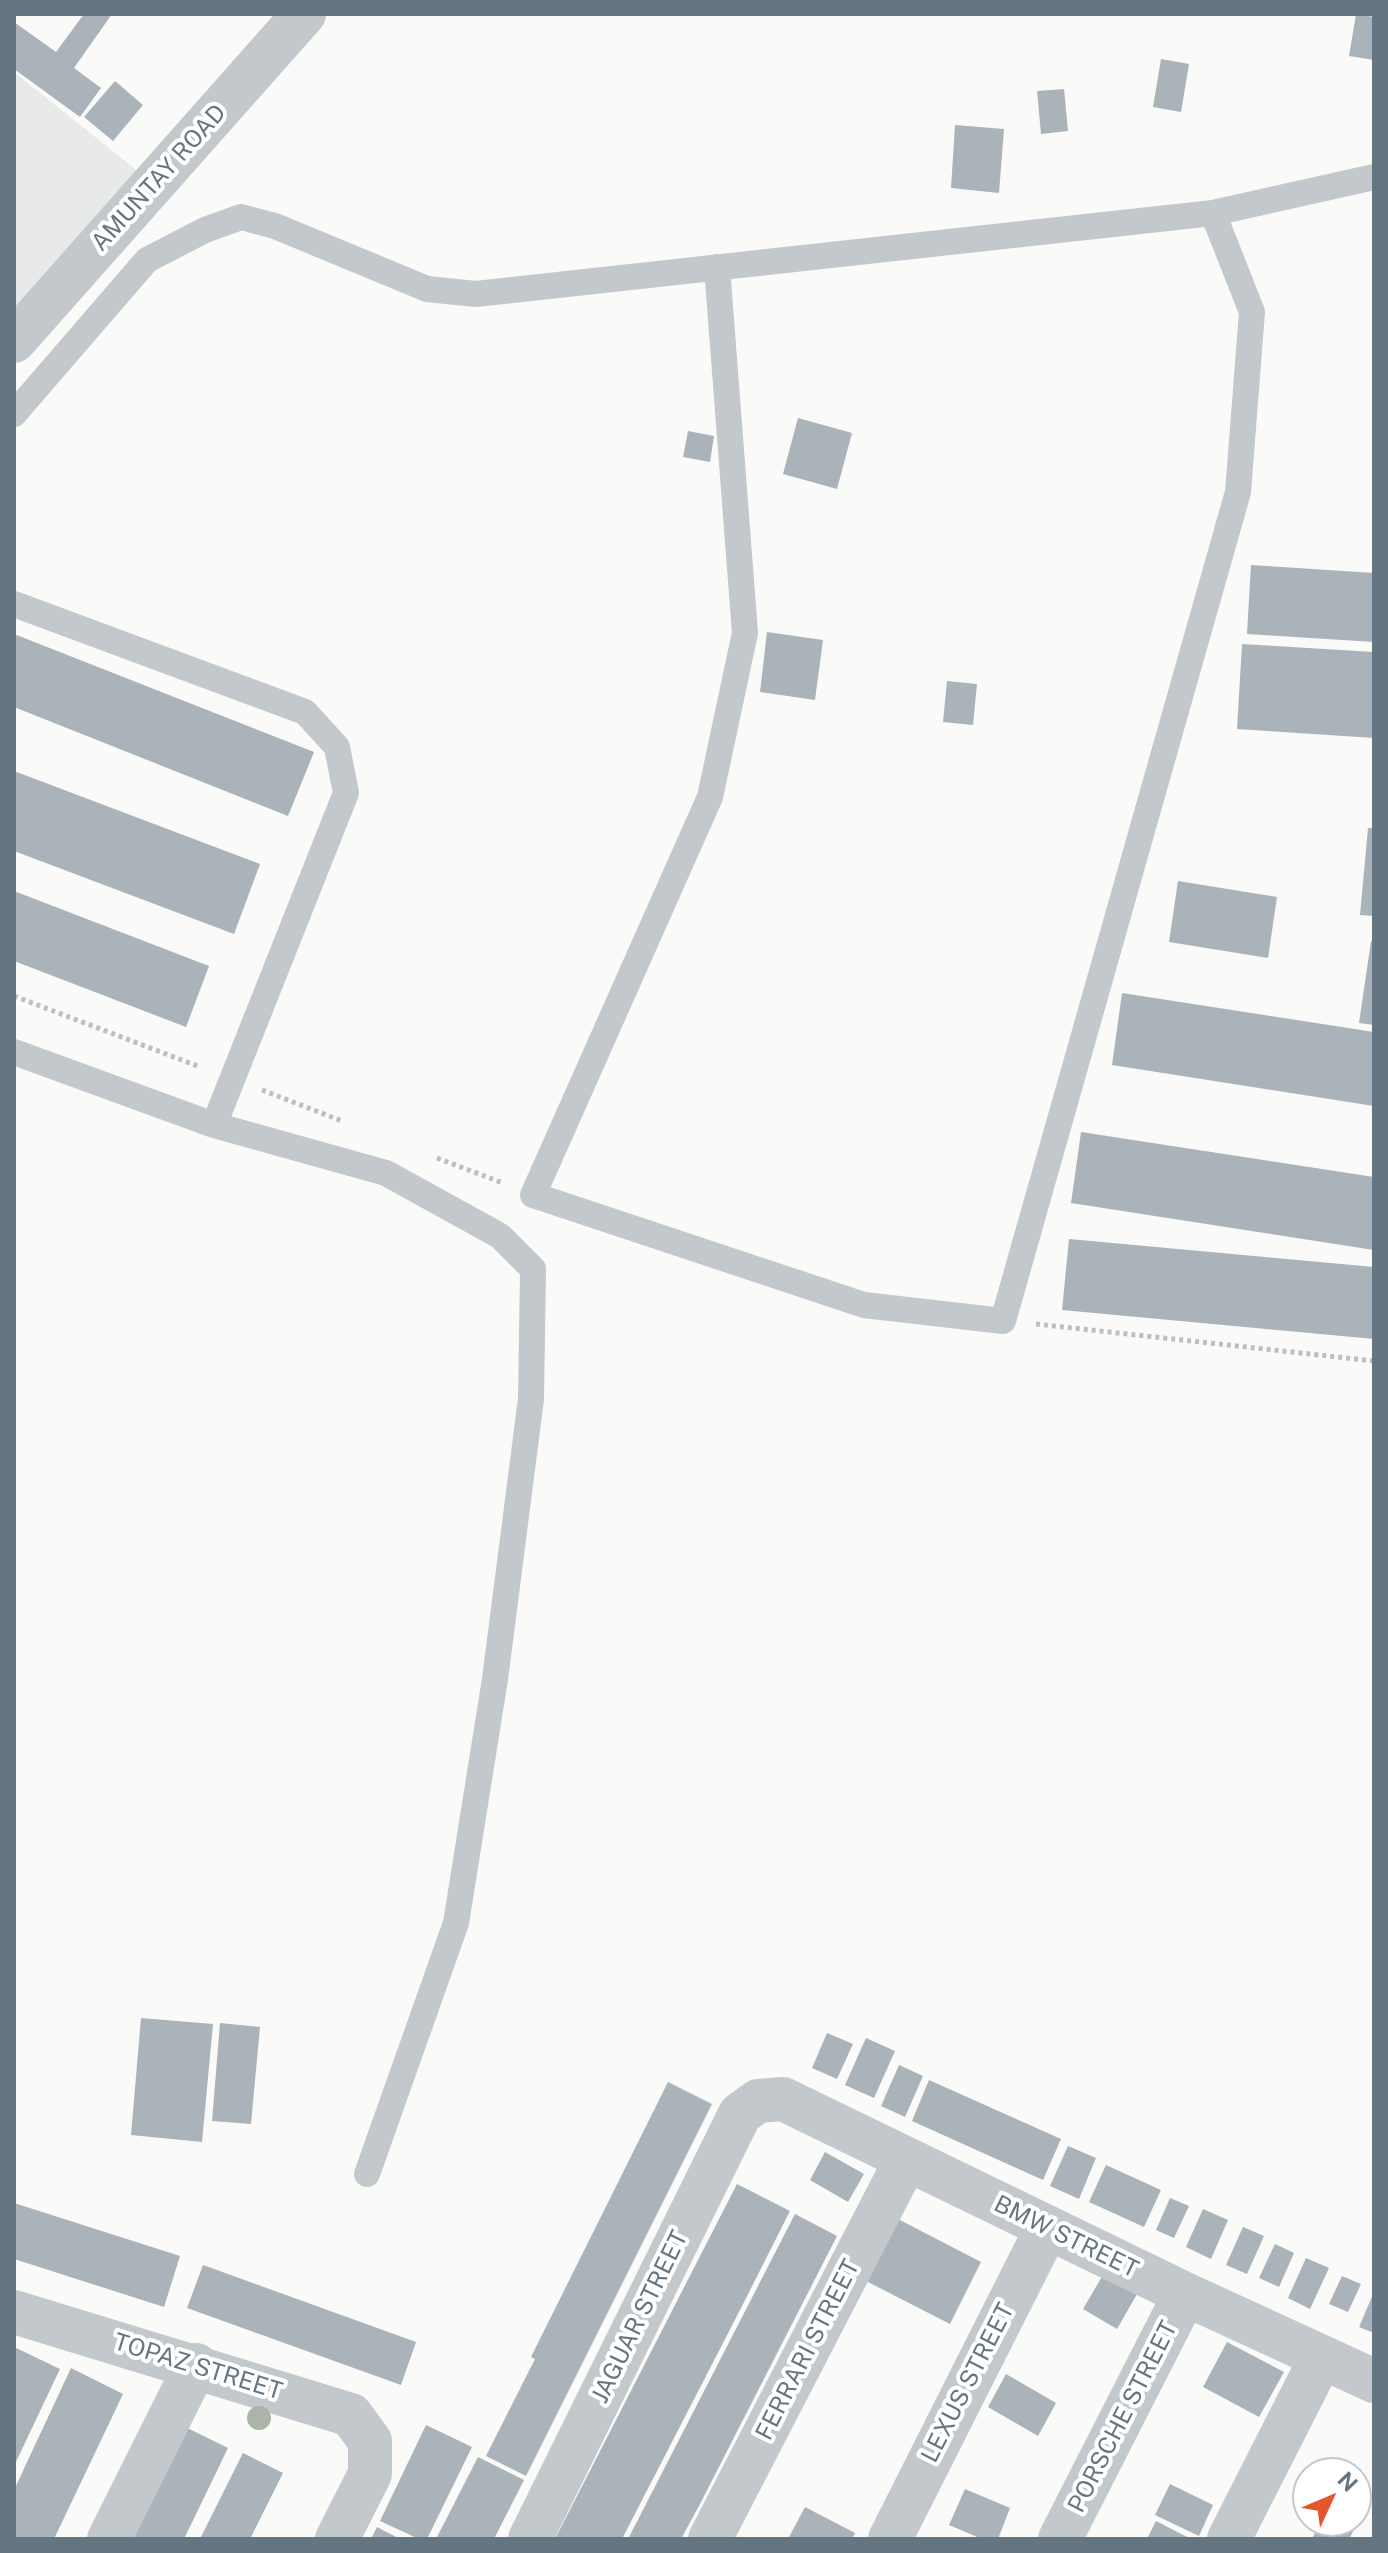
<!DOCTYPE html>
<style>
body{margin:0}
#map{position:relative;width:1388px;height:2553px;overflow:hidden;background:#fafaf8;font-family:"Public Sans",sans-serif}
canvas{display:block}
.frame{position:absolute;inset:0;border:16px solid #657683;pointer-events:none}
.north{position:absolute;left:1292px;top:2457px;width:80px;height:80px;box-sizing:border-box;background:#fff;border:2px solid #c1c8cd;border-radius:50%;rotate:46deg;font-size:22px;font-weight:700;line-height:32px;text-align:center;color:#657683}
.north::after{content:'';display:block;margin:auto;width:28px;height:36px;background:#e4572e;clip-path:polygon(50% 0,100% 100%,50% 72%,0 100%)}
</style>
<div id="map">
<canvas width="1388" height="2553"></canvas>
<div class="frame"></div>
<div class="north">N</div>
</div>
<script>
const c = document.querySelector('canvas').getContext('2d');
c.lineJoin = 'round';
function fillPath(path, color) {
  c.fillStyle = color;
  c.fill(path, 'evenodd');
}
function toPath(rows) {
  const path = new Path2D();
  for (const r of rows) {
    path.moveTo(r[0], r[1]);
    for (let i = 2; i < r.length; i += 2) path.lineTo(r[i], r[i + 1]);
  }
  return path;
}
function strokePath(path, color, width, dash) {
  c.strokeStyle = color;
  c.lineWidth = width;
  c.lineCap = dash ? 'butt' : 'round';
  c.setLineDash(dash || []);
  c.stroke(path);
}
function write(font, color, halo, rows, align = 'center') {
  c.font = font + ' "Public Sans",sans-serif';
  c.lineWidth = 8;
  c.setLineDash([]);
  c.textBaseline = 'middle';
  c.strokeStyle = halo;
  c.fillStyle = color;
  for (const [text, x, y, turn = 0] of rows) {
    c.save();
    c.translate(x, y);
    c.rotate((+turn || 0) * Math.PI / 180);
    c.textAlign = isNaN(turn) ? turn : align;
    if (halo) c.strokeText(text, 0, 0);
    c.fillText(text, 0, 0);
    c.restore();
  }
}
fillPath(toPath([
 [14,72,140,173,14,310]
]), '#e8e9e9');
fillPath(toPath([
 [84,14,112,14,74,68,101,88,80,117,14,69,14,22,56,52],
 [1356,14,1374,17,1374,60,1349,56],
 [1161,59,1189,64,1181,112,1153,107],
 [115,81,143,105,113,141,84,117],
 [1064,89,1068,131,1041,134,1037,91],
 [955,125,1004,129,999,193,951,188],
 [798,418,852,433,837,489,783,474],
 [688,431,714,436,710,462,683,457],
 [1251,565,1374,573,1374,642,1247,634],
 [767,632,823,640,815,700,760,692],
 [14,634,314,752,288,816,14,707],
 [1242,644,1374,652,1374,738,1237,729],
 [947,681,977,684,973,725,943,722],
 [14,771,260,864,234,934,14,851],
 [1368,828,1374,828,1374,916,1360,915],
 [1178,881,1277,897,1268,958,1169,942],
 [14,891,209,966,186,1027,14,961],
 [1371,941,1374,942,1374,1025,1359,1023],
 [1122,993,1374,1032,1374,1106,1112,1065],
 [1081,1132,1374,1177,1374,1250,1071,1203],
 [1069,1239,1374,1267,1374,1339,1062,1310],
 [141,2018,213,2024,202,2142,131,2135],
 [220,2023,260,2027,251,2124,212,2121],
 [827,2033,853,2044,837,2079,812,2068],
 [866,2038,895,2051,874,2098,845,2085],
 [899,2065,923,2076,905,2117,881,2106],
 [929,2080,1061,2139,1043,2180,912,2121],
 [668,2082,712,2104,526,2476,486,2456,535,2359,531,2357],
 [1068,2146,1096,2158,1079,2199,1050,2186],
 [825,2152,864,2174,848,2202,810,2180],
 [1106,2165,1161,2190,1144,2227,1089,2202],
 [737,2184,790,2211,740,2310,622,2539,555,2539],
 [1170,2198,1189,2206,1174,2238,1156,2230],
 [14,2203,180,2256,164,2307,14,2259],
 [1203,2209,1228,2220,1211,2259,1186,2247],
 [795,2214,837,2236,700,2504,681,2539,628,2539],
 [896,2218,981,2262,950,2324,866,2281],
 [1243,2227,1264,2236,1247,2274,1226,2265],
 [1275,2244,1294,2253,1279,2287,1259,2278],
 [1306,2258,1329,2268,1310,2309,1288,2298],
 [203,2265,416,2342,401,2385,187,2308],
 [1107,2268,1141,2287,1117,2329,1083,2309],
 [1342,2276,1361,2284,1348,2312,1329,2304],
 [1374,2292,1374,2333,1359,2327],
 [1227,2342,1284,2372,1259,2417,1203,2387],
 [14,2347,60,2369,14,2466],
 [71,2368,123,2394,54,2539,14,2539,14,2490],
 [1006,2374,1056,2403,1038,2436,988,2407],
 [181,2425,228,2448,184,2539,125,2539],
 [426,2425,472,2447,427,2539,419,2539,380,2521],
 [243,2453,283,2473,250,2539,200,2539],
 [478,2457,524,2480,494,2539,436,2539],
 [1170,2484,1213,2505,1199,2536,1155,2515],
 [965,2489,1010,2508,998,2539,982,2539,949,2525],
 [805,2507,855,2533,852,2539,788,2539],
 [1156,2521,1191,2539,1147,2539],
 [1321,2521,1352,2521,1357,2524,1349,2539,1312,2539],
 [377,2527,400,2539,371,2539]
]), '#aab3b9');
strokePath(toPath([
 [14,996,200,1067],
 [262,1090,342,1121],
 [437,1158,503,1183],
 [1036,1324,1374,1361]
]), '#bbbfc2', 5, [4, 4]);
strokePath(toPath([
 [717,267,745,633,710,797,533,1195,864,1305,1003,1321,1238,492,1252,312,1213,213],
 [14,414,147,260,205,230,241,217,275,226,427,289,476,294,1213,213,1374,177],
 [14,604,305,712,337,747,346,793,214,1125],
 [14,1052,214,1125,386,1173,500,1236,533,1269,531,1399,495,1679,456,1923,367,2174]
]), '#c3c8cc', 26);
strokePath(toPath([
 [109,2539,196,2365],
 [530,2539,740,2114,758,2101,783,2099,1185,2294,1374,2381],
 [710,2539,906,2160],
 [890,2539,1047,2228],
 [1060,2539,1185,2294],
 [1229,2539,1321,2358]
]), '#c3c8cc', 44);
strokePath(toPath([
 [14,341,304,14],
 [14,2312,351,2415,370,2441,370,2474,337,2539]
]), '#c3c8cc', 44);
c.fillStyle = '#aab4a7';
for (const [x, y] of [
 [259,2418]
]) {
  c.beginPath();
  c.arc(x, y, 12, 0, 2 * Math.PI);
  c.fill();
}
write('24px', '#657683', '#fff', [
 ["AMUNTAY ROAD",159,178,-48],
 ["BMW STREET",1066,2237,26],
 ["JAGUAR STREET",640,2317,-64],
 ["FERRARI STREET",808,2350,-63],
 ["TOPAZ STREET",198,2367,17],
 ["LEXUS STREET",968,2383,-63],
 ["PORSCHE STREET",1123,2417,-63]
]);
</script>
